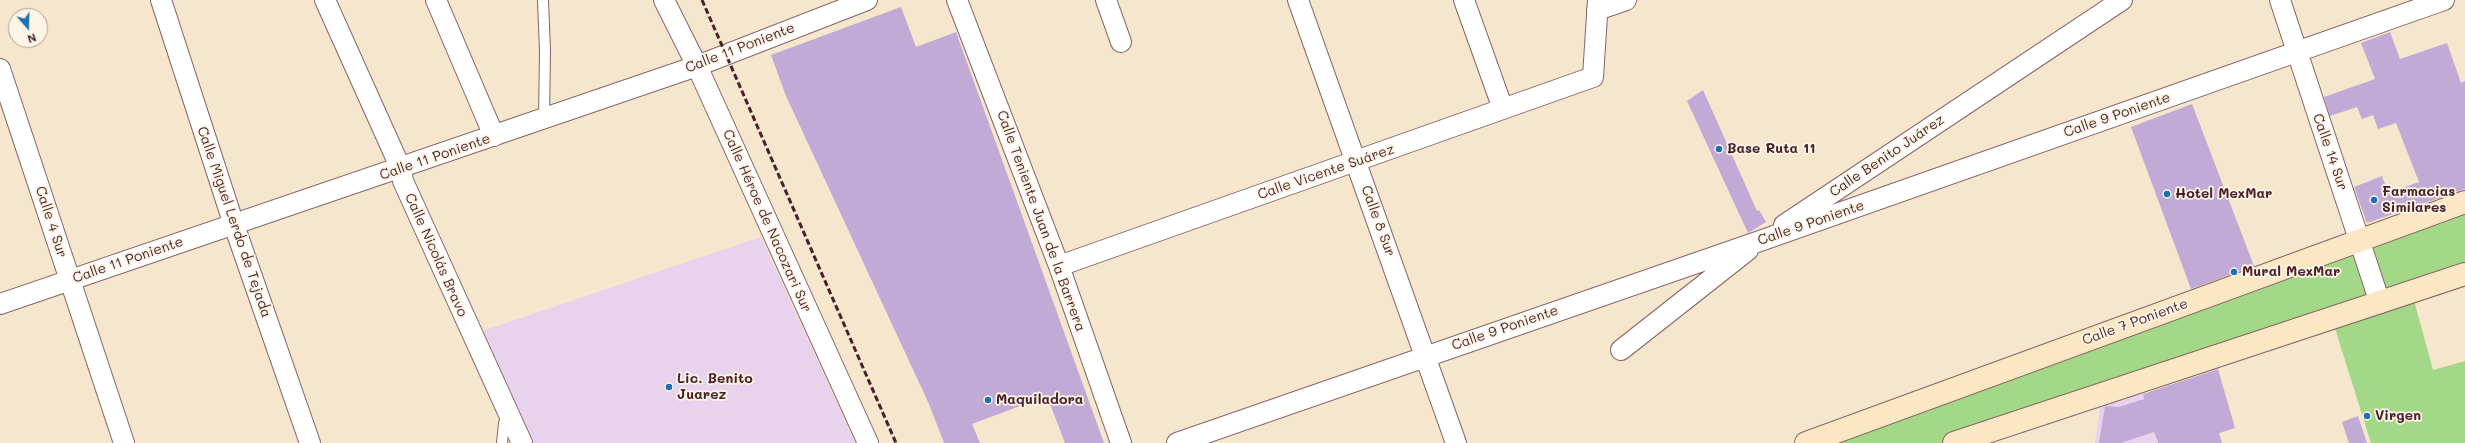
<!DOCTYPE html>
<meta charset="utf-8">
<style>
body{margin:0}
#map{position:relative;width:2465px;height:443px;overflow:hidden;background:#f6e6cd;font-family:Mali,sans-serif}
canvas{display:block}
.north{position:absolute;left:8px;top:8px;width:40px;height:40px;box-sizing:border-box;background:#fcf5e5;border:1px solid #b59f9b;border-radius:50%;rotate:160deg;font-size:11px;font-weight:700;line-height:16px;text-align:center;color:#4a1f2b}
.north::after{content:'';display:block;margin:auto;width:14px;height:18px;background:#1f6fb2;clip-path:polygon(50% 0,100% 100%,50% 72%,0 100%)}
</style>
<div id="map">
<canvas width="2465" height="443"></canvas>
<div class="north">N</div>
</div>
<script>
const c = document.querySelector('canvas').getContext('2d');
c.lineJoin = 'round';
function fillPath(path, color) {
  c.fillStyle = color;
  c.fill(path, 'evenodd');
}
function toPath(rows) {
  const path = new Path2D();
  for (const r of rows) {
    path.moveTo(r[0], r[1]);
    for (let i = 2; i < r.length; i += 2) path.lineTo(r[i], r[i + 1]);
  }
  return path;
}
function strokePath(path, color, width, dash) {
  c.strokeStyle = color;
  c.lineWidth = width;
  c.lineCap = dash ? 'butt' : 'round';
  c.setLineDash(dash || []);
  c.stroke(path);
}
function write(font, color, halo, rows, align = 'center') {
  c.font = font + ' Mali,sans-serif';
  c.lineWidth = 3.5;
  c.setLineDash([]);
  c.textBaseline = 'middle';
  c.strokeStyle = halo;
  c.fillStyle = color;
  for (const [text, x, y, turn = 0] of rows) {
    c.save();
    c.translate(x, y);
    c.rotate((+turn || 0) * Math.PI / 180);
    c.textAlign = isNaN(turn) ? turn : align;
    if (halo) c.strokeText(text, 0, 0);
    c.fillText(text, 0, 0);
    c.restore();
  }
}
fillPath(toPath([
 [761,237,855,443,533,443,482,331],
 [2142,393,2157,443,2095,443,2100,406]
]), '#e8d2ee');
fillPath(toPath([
 [2465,204,2465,274,2412,293,2433,370,2465,361,2465,443,2371,443,2332,319,1944,443,1808,443]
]), '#a3d888');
fillPath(toPath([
 [901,7,916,47,956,32,1104,443,1065,443,1047,396,972,424,980,443,944,443,929,404,786,96,771,55],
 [2390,32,2400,59,2447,43,2461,83,2465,81,2465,189,2367,223,2354,187,2382,176,2388,193,2419,182,2396,123,2378,129,2373,115,2362,119,2357,107,2330,116,2324,97,2375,79,2361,43],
 [1703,90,1757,211,1759,210,1766,222,1748,233,1687,101],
 [2192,104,2254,266,2191,289,2131,127],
 [2218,369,2235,428,2219,433,2222,443,2158,443,2154,432,2121,443,2099,443,2105,406,2119,407,2144,399,2143,394],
 [2358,416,2367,443,2349,443,2342,422]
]), '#c1aad6');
const lane = toPath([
 [543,0,545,51,544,119],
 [502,443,504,423,508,414]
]);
const street = toPath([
 [161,0,234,225,310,443],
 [325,0,401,169,403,181,522,443],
 [436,0,494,136],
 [664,0,697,66,868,443],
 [957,0,1059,266,1121,443],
 [1106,0,1121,42],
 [1298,0,1456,443],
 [1464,0,1503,109],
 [2280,0,2380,303],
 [1597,10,1626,0],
 [0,69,124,443],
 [1784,225,2122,0],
 [1059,266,1593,77,1598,0],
 [0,304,697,66,867,0],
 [1621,350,1748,250],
 [1177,443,1760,241,2444,0]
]);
const secondary = toPath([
 [1806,443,2465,202],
 [1954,443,2465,274]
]);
strokePath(lane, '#866564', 12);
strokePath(street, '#866564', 22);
strokePath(secondary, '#866564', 24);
strokePath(lane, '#fff', 10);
strokePath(street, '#fff', 20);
strokePath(secondary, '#fbe7c3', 22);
strokePath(toPath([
 [702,0,896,443]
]), '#4a1f2b', 3, [6, 3]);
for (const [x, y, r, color] of [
 [1719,149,4,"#1f6fb2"],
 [2167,194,4,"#1f6fb2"],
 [2374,200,4,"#1f6fb2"],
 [2234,272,4,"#1f6fb2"],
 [669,387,4,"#1f6fb2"],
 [988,400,4,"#1f6fb2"],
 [2367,416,4,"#1f6fb2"]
]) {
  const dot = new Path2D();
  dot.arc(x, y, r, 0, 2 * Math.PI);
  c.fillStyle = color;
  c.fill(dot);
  strokePath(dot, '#fcf5e5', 1.5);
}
write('14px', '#4a1f2b', '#fcf5e5', [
 ["Calle 11 Poniente",740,48,-21],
 ["Calle 9 Poniente",2117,115,-19],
 ["Calle 14 Sur",2330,152,71],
 ["Calle Benito Juárez",1887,156,-34],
 ["Calle 11 Poniente",435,157,-19],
 ["Calle Vicente Suárez",1326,172,-19],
 ["Calle Héroe de Nacozari Sur",767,221,66],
 ["Calle Teniente Juan de la Barrera",1041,221,70],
 ["Calle 8 Sur",1378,221,70],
 ["Calle 4 Sur",51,222,72],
 ["Calle Miguel Lerdo de Tejada",234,222,71],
 ["Calle 9 Poniente",1811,223,-19],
 ["Calle Nicolás Bravo",436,255,66],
 ["Calle 11 Poniente",128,260,-19],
 ["Calle 7 Poniente",2135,322,-20],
 ["Calle 9 Poniente",1505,328,-19]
]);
write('bold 14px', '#4a1f2b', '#fcf5e5', [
 ["Base Ruta 11",1727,149],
 ["Farmacias",2382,192],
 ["Similares",2382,208],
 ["Hotel MexMar",2175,194],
 ["Mural MexMar",2242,272],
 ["Lic. Benito",677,379],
 ["Juarez",677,395],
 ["Maquiladora",996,400],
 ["Virgen",2375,416]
], 'left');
</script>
